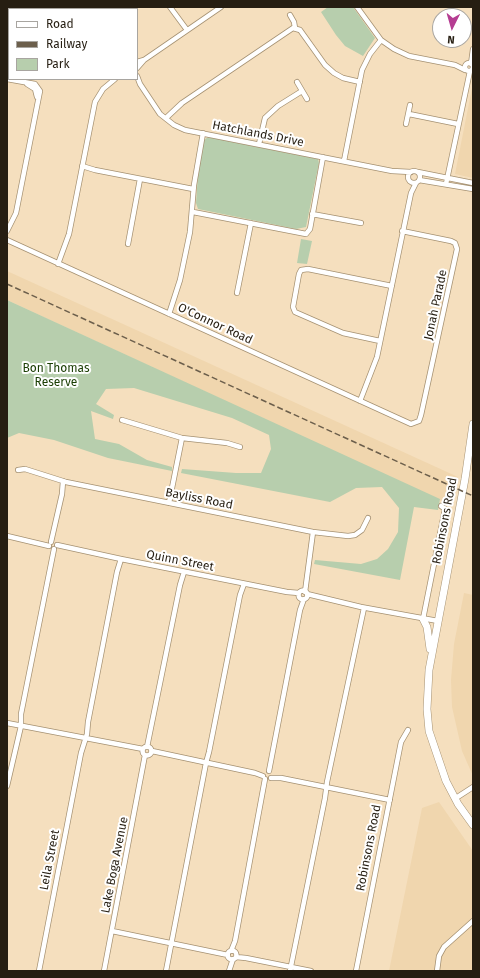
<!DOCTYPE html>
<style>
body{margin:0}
#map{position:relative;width:480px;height:978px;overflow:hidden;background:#f5dfbe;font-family:"Fira Sans",sans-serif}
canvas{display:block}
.frame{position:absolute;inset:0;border:8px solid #261e12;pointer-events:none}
.legend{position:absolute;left:8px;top:8px;width:130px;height:72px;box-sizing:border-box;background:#fff;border:1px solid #a8a5a0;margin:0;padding:5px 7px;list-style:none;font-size:12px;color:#261e12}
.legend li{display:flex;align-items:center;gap:8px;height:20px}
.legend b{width:20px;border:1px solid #a8a5a0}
.north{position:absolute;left:432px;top:8px;width:40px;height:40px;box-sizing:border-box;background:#fff;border:1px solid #a8a5a0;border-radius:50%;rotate:185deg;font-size:11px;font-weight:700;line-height:16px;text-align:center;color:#261e12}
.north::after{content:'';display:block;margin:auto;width:14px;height:18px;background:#b53d92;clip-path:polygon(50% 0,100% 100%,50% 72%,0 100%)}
</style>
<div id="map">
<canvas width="480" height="978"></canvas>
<div class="frame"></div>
<ul class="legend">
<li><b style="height:5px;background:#fff"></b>Road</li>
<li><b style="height:5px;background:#6c5f4c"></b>Railway</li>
<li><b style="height:11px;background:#b7cead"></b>Park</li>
</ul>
<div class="north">N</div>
</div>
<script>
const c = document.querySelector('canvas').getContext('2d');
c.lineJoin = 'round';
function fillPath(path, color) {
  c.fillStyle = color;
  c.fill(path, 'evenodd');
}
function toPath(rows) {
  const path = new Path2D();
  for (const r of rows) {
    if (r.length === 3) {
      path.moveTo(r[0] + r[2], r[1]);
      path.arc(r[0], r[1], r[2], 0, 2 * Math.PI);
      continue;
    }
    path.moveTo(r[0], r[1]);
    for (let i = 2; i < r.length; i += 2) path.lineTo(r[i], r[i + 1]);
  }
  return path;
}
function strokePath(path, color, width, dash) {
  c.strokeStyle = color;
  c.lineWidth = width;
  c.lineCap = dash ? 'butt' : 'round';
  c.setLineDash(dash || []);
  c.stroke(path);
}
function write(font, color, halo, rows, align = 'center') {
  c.font = font + ' "Fira Sans",sans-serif';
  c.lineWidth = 4;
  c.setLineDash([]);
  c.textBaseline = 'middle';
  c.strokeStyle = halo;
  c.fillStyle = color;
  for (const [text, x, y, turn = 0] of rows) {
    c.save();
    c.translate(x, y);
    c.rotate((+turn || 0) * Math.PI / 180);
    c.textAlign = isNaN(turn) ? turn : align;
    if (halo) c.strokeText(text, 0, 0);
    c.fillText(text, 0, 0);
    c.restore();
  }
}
fillPath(toPath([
 [472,88,473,88,473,178,455,174],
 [7,271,458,477,452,506,7,300],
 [464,593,473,595,473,776,462,751,452,707,451,680,454,644],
 [439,802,473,851,473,971,389,971,422,808]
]), '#f0d6ae');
fillPath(toPath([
 [328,7,353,7,375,38,363,56,345,46,336,35,321,12],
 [208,137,318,159,319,163,306,227,296,229,198,209,196,203,198,174,204,140],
 [301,239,312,241,307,264,297,263],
 [7,300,440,499,438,510,414,507,400,580,314,564,315,560,361,564,377,559,388,549,398,532,399,508,382,487,356,488,330,502,181,473,182,469,236,473,261,473,271,449,269,435,232,418,134,388,106,389,96,404,114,415,113,419,91,411,95,439,119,444,147,460,172,467,172,471,108,458,54,440,19,433,7,438]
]), '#b7cead');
const minor = toPath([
 [170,7,187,30],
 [357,7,381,40,394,49,409,56,455,65,465,70],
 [290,15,294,22,295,28],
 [7,19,9,20],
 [137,62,144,60,221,7],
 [469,67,4],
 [471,64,473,49],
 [137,68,144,60],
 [137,76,140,84,160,114,174,125,185,130,392,171,411,172],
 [7,79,35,84,40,91,16,213,7,231],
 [297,82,307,99],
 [27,84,35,89,37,97],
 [409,114,458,124],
 [166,118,182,103,293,28,300,30,325,65,334,73,343,78,360,82],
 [406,124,410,105],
 [259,144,265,118,278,106,302,91],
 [344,161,362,70,370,54,381,40],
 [82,166,95,170,193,189],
 [414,177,6],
 [418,172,473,183],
 [419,180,473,189],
 [446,184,470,71],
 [193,212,306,234,310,229,323,157],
 [312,214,361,223],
 [7,240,411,424,419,421,421,415,457,249,455,243,451,241,402,231],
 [128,244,140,179],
 [58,264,69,234,95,102,103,89,115,79],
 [237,293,251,223],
 [169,314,180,280,190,232,194,185,203,133],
 [380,341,343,333,295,312,293,307,299,274,301,270,308,269,392,286],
 [360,401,377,357,411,193,416,183],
 [122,420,182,438,227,443,240,447],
 [18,470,25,469,66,482,313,532,348,536,355,535,362,530,368,518],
 [169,503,182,438],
 [7,536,49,546],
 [51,542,62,494,63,481],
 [57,545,121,559,287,592,299,593],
 [303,595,4.5],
 [305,592,313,532],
 [307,594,361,607,438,621],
 [423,619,445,509,441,506],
 [7,723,143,749],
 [147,751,4.5],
 [147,747,180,585,184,572],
 [152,751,255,773,263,776],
 [269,771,300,610,304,599],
 [271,778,281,778,390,800],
 [7,786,21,726,21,714,54,549],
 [456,798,473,787],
 [112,931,228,955],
 [232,955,4.5],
 [231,951,235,941,265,779],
 [236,957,246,958,311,971],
 [39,971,81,753,87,734,88,722,117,572,121,559],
 [104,971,145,755],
 [166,971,206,763,209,752,240,595,244,584],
 [229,971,233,959],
 [290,971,325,798,327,782,364,608],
 [356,971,401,742,408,730],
 [437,971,439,956,444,947,473,921]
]);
const secondary = toPath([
 [473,424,465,479,429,670,427,709,429,731,446,781,458,804,473,825],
 [423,619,427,627,430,649]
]);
strokePath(minor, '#a59172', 6);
strokePath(secondary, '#a59172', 8);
strokePath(minor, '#fff', 4.5);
strokePath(secondary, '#fff', 7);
strokePath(toPath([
 [7,284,473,496]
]), '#6c5f4c', 1.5, [6, 3]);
write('12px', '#261e12', '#fff', [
 ["Hatchlands Drive",258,134,11],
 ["Jonah Parade",436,305,-78],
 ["O'Connor Road",215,324,25],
 ["Bayliss Road",199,499,11],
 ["Robinsons Road",445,521,-79],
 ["Quinn Street",180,561,11],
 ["Robinsons Road",369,848,-79],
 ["Leila Street",50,860,-79],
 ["Lake Boga Avenue",115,865,-79]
]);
write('12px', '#1a3d03', '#fff', [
 ["Bon Thomas",56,369],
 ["Reserve",56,383]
]);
</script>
